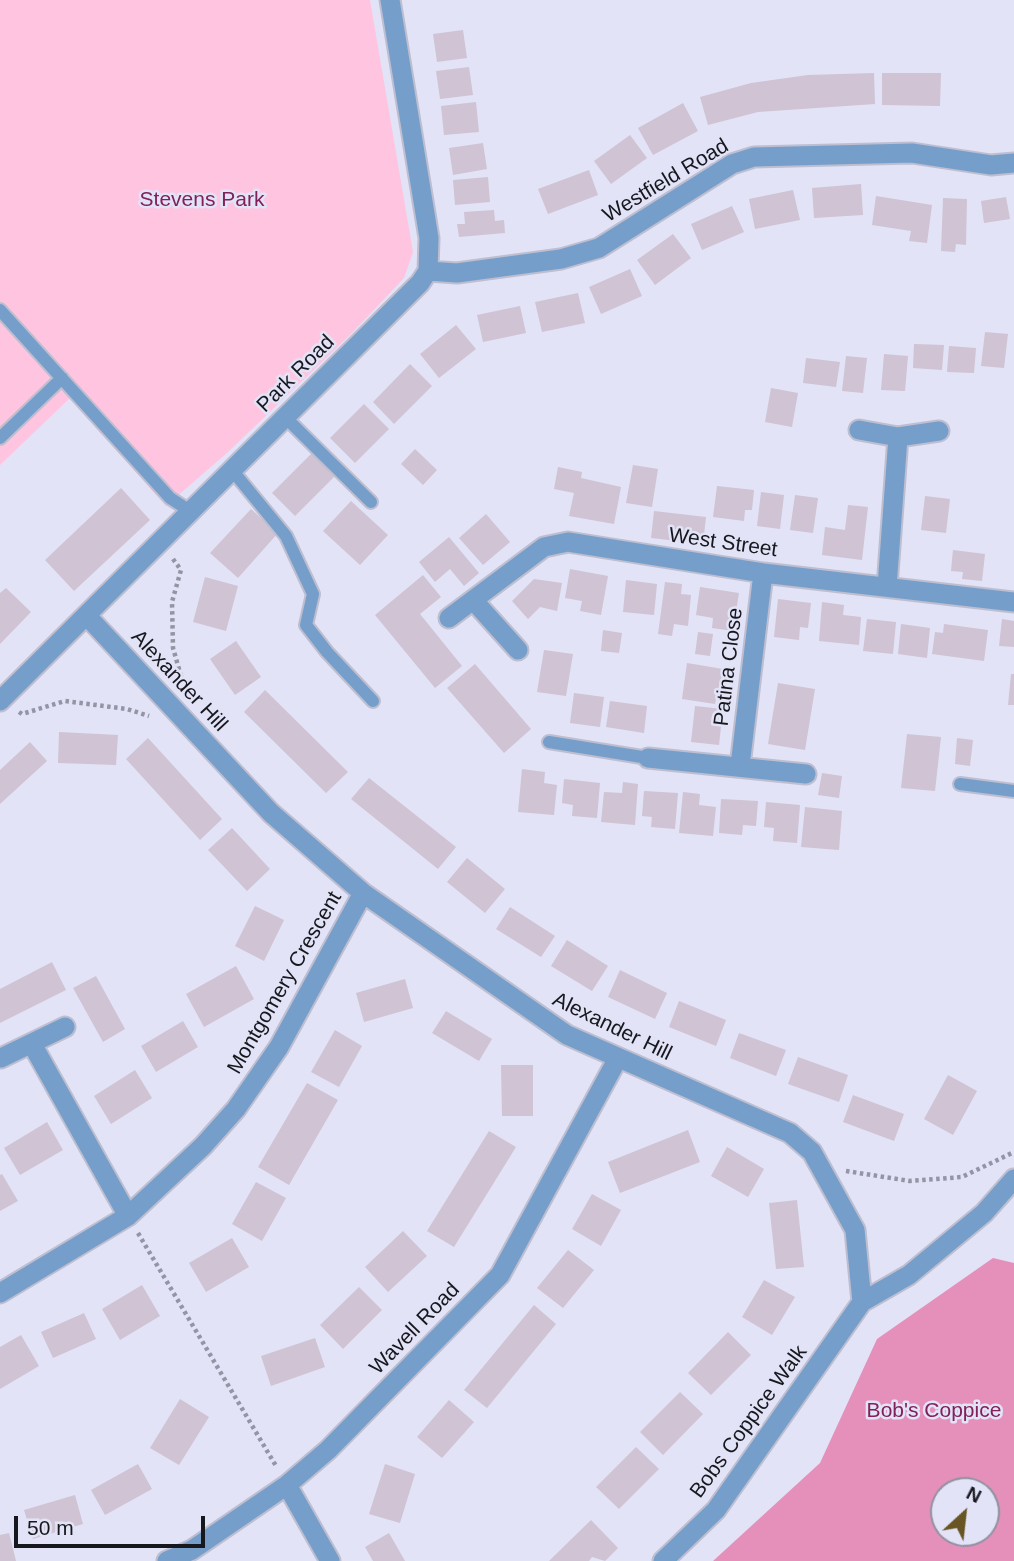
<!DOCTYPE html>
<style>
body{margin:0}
#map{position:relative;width:1014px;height:1561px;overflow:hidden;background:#e2e3f7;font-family:Helvetica,sans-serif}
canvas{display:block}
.north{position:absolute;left:930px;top:1477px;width:70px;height:70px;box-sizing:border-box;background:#e2e3f7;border:2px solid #9191a0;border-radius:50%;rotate:27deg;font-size:19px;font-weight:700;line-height:28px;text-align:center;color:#17171e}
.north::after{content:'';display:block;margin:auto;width:24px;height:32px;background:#695523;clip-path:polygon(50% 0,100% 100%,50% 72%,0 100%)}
.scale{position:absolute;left:14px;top:1516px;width:191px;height:32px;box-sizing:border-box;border:4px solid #17171e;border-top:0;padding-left:9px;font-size:21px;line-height:24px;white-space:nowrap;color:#17171e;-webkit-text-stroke:5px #e2e3f7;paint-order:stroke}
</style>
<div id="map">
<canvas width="1014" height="1561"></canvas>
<div class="north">N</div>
<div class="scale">50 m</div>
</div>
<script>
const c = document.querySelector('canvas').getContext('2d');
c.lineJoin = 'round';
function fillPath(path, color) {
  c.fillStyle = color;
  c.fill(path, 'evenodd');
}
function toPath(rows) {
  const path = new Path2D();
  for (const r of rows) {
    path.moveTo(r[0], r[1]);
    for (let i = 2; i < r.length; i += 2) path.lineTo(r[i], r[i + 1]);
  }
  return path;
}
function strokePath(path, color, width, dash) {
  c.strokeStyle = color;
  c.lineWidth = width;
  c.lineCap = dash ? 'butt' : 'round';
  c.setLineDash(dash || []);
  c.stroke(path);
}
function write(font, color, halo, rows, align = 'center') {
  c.font = font + ' Helvetica,sans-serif';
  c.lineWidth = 5;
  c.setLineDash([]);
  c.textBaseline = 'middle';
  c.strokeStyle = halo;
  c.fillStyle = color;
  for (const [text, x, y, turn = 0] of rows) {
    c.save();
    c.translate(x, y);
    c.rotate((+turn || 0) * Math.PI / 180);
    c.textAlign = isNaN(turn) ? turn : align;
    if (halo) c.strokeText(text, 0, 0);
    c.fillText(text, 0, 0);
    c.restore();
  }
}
fillPath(toPath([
 [0,0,370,0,413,252,404,278,351,334,228,452,166,506,70,398,0,465]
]), '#fec4e0');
fillPath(toPath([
 [993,1258,1014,1263,1014,1561,713,1561,820,1463,877,1339],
 [944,1491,986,1491,986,1533,944,1533]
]), '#e590bb');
fillPath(toPath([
 [463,30,467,58,437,62,433,34],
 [469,67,473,95,440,99,436,71],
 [874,73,875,104,758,112,708,125,700,97,751,83,808,75],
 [882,73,941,73,940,106,882,105],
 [476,102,479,132,444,135,441,106],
 [683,103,698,131,653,155,638,128],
 [630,135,647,158,611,184,594,161],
 [483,143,487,169,453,175,449,148],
 [589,170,598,195,548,214,538,189],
 [488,177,490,202,455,205,453,180],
 [861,184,863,215,814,218,812,188],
 [793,190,800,220,755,229,749,199],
 [876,196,932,205,927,243,909,241,911,231,872,225],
 [1006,197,1010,219,984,223,981,201],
 [943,198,967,199,966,245,956,244,955,252,941,251],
 [732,206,744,232,702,250,691,224],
 [494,210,495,221,504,220,505,233,459,237,457,224,465,224,464,212],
 [673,234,691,258,655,285,637,260],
 [630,269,642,296,601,314,589,287],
 [578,293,585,323,542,332,535,302],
 [520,306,526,333,483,342,477,315],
 [456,325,476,349,439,378,420,354],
 [985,332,1008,334,1004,368,981,366],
 [914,344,944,345,942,370,913,368],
 [949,346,976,348,974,373,947,372],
 [884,354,908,356,905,391,881,390],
 [846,356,867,358,863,393,842,391],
 [806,358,840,362,836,387,803,383],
 [410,364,432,386,394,424,373,402],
 [771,388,798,393,792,427,765,422],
 [364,404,389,429,355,463,330,438],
 [316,449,339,472,295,516,272,493],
 [415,449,437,470,423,485,401,464],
 [633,465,658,469,652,507,626,503],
 [558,467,582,472,581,478,621,487,614,524,569,516,574,493,554,489],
 [717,486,754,490,752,510,745,510,744,521,713,517],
 [121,488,150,520,74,591,45,560],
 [761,492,784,495,780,529,757,526],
 [795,495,818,498,813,533,790,530],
 [925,496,950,499,946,533,921,530],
 [351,501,388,535,360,565,323,531],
 [848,505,868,507,862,560,822,555,825,527,845,530],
 [251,509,278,533,238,578,210,553],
 [654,511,706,517,703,544,651,538],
 [486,514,510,542,483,565,459,538],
 [449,537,479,573,464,586,450,569,435,582,419,562],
 [953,550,985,554,982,581,962,579,963,572,951,571],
 [570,569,608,576,601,615,580,611,582,601,565,598],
 [423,575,441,597,420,614,462,666,435,688,375,615],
 [205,577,238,586,226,631,193,622],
 [534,579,562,583,557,611,540,607,528,619,512,601],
 [626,580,657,584,654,615,623,612],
 [665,582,682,584,681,594,691,595,688,626,674,624,672,636,658,634],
 [700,587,739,593,733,631,712,628,713,618,696,615],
 [6,588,31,612,0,644,0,593],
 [778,599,811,603,808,628,800,627,799,640,774,637],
 [822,602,844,605,843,615,861,617,859,645,819,641],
 [867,619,896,622,893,654,863,651],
 [1002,619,1014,621,1014,647,999,646],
 [901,624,930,628,927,658,898,654],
 [944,624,988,630,984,661,932,654,935,632,943,633],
 [603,630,622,633,619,653,601,651],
 [698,632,713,634,710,656,695,654],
 [236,641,261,677,235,695,210,659],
 [544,650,573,654,566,696,537,692],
 [687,663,729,670,726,689,718,688,715,704,682,699],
 [475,664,531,729,504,753,447,688],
 [1011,674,1014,674,1014,705,1008,705],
 [778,683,815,689,805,750,768,744],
 [265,690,348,772,326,793,244,712],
 [574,693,604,697,600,727,570,723],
 [610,701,647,706,644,733,606,727],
 [695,706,723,709,719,745,691,742],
 [59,732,118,735,116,765,58,763],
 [907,734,941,737,935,791,901,788],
 [148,738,222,819,200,840,126,759],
 [957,738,973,740,970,766,955,764],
 [30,742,47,761,0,804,0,770],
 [522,769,545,772,544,783,557,785,554,815,518,812],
 [822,773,842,776,839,798,818,795],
 [369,778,456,847,438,869,351,799],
 [564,779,600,783,597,818,572,816,573,805,562,803],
 [623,782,638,784,635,825,601,822,604,792,622,793],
 [644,791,678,793,675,829,651,827,652,817,642,816],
 [683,792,700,794,699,805,716,807,713,836,679,833],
 [721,799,758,801,756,826,743,825,742,835,719,833],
 [766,802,800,805,797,843,773,841,774,828,764,827],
 [805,807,842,811,839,850,801,847],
 [232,828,270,869,247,891,208,850],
 [467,858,505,889,485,913,447,882],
 [255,906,284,920,264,961,235,946],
 [510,907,555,936,541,957,496,929],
 [567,940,608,966,592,991,551,966],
 [52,962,66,990,0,1023,0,989],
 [236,966,254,999,204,1027,186,994],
 [620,970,667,993,655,1019,608,997],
 [96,976,125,1029,103,1042,73,988],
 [405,979,413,1008,364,1022,356,993],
 [679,1001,726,1020,716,1046,669,1027],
 [446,1011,492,1039,479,1061,432,1033],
 [183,1021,198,1047,156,1072,141,1046],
 [335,1030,362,1046,339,1087,311,1072],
 [739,1033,786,1050,776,1076,730,1058],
 [798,1057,848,1075,839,1102,788,1084],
 [501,1065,533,1065,533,1116,502,1116],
 [135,1070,152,1098,111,1124,94,1096],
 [948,1075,977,1091,953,1135,924,1119],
 [307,1083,338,1100,289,1185,258,1167],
 [853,1095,904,1114,894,1141,843,1122],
 [47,1122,63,1150,20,1175,4,1148],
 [688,1130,700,1162,620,1193,608,1162],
 [489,1131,516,1147,454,1247,427,1231],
 [727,1147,764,1169,748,1197,711,1176],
 [2,1174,18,1201,0,1211,0,1175],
 [256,1182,286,1198,262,1241,232,1224],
 [592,1194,621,1210,601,1246,572,1229],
 [797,1200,804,1267,776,1269,769,1203],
 [403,1231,427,1256,388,1292,365,1267],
 [232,1238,249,1267,206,1292,189,1263],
 [568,1250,594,1270,563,1308,537,1288],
 [764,1280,795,1297,772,1335,742,1317],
 [142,1285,160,1316,120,1340,102,1309],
 [359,1287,382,1310,343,1349,320,1325],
 [534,1305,556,1324,487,1408,464,1390],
 [84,1313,96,1339,53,1358,41,1332],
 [728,1332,751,1355,711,1395,688,1373],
 [21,1335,39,1366,0,1389,0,1347],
 [315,1338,325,1367,271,1386,261,1356],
 [680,1392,703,1414,663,1455,640,1432],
 [180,1399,209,1417,179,1465,150,1448],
 [449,1400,474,1422,442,1458,417,1437],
 [636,1447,659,1469,619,1509,596,1487],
 [138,1464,152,1489,105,1515,91,1490],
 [385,1464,415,1474,400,1523,369,1514],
 [75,1495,83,1524,33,1539,24,1510],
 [591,1520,618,1548,605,1561,592,1557,589,1561,549,1561],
 [9,1533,16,1561,0,1561,0,1535],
 [389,1533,405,1561,373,1561,365,1547]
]), '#cfc3d4');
const service = toPath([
 [0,310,170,498,190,511],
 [285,417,371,502],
 [0,438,62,378],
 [232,470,286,536,313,594,306,625,327,652,373,701],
 [549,742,648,758],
 [960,784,1014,791]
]);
const minor = toPath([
 [428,271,457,273,561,259,599,248,732,164,754,157,912,153,991,165,1014,163],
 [859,430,898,437,939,431],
 [887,587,898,437],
 [474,601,518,650],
 [87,616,271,813,363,893,567,1035,790,1133,812,1152,855,1230,862,1302],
 [449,618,544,547,568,542,763,573,1014,602],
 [0,701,420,283,428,271,429,238,390,0],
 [648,758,806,774],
 [740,766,763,573],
 [32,1044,128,1216],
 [1,1058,65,1027],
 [0,1293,128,1216,203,1146,236,1109,279,1047,363,893],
 [287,1485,330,1561],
 [167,1561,192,1550,287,1485,328,1450,500,1275,618,1058],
 [663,1561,716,1510,862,1302,909,1275,984,1213,1014,1179]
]);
strokePath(service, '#bdbed0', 16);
strokePath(minor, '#bdbed0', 23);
strokePath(toPath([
 [173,559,181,570,172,602,173,648,181,676,177,681],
 [19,712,22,714,65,701,127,709,149,716],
 [846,1171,910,1181,962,1177,1014,1152],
 [138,1233,276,1466]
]), '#9495a4', 4.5, [3.5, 3.5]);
strokePath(service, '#769eca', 12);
strokePath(minor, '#769eca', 19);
write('21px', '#17171e', '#e2e3f7', [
 ["Westfield Road",666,181,-31],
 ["Park Road",296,374,-45],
 ["West Street",723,543,8],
 ["Patina Close",729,667,-83],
 ["Alexander Hill",179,681,47],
 ["Montgomery Crescent",285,983,-60],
 ["Alexander Hill",612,1027,26],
 ["Wavell Road",415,1329,-46],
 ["Bobs Coppice Walk",749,1422,-54]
]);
write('21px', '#82205a', '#e2e3f7', [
 ["Stevens Park",202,200],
 ["Bob's Coppice",934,1411]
]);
</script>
